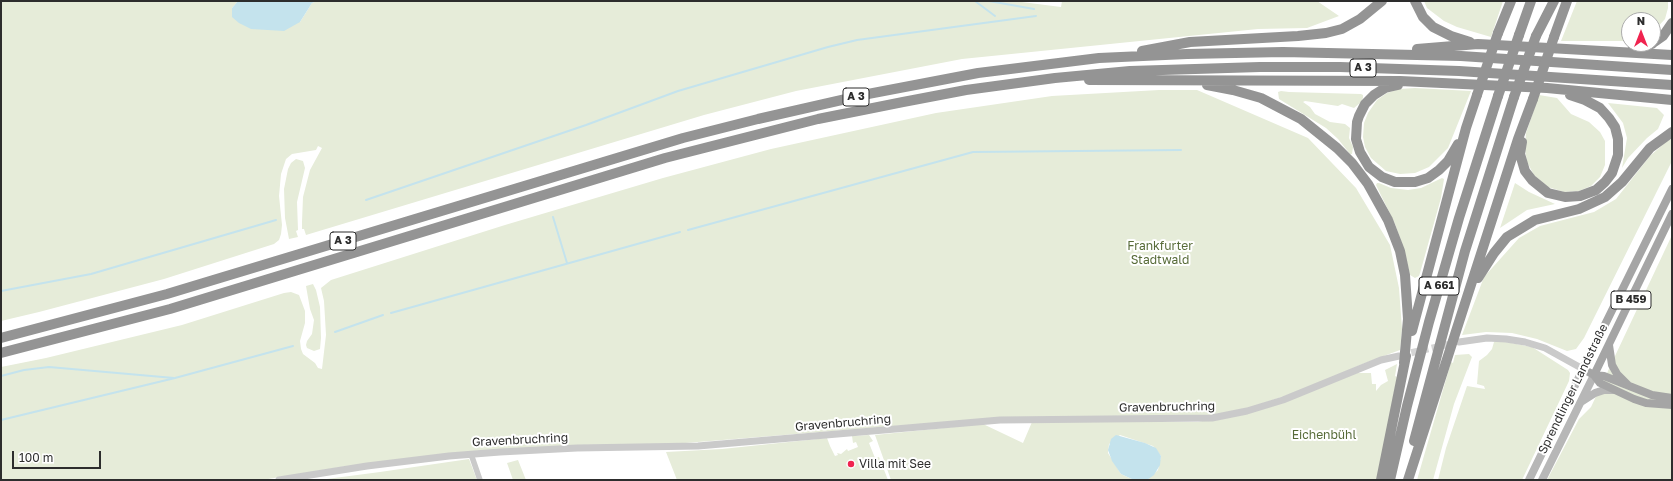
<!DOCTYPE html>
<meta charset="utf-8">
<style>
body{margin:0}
#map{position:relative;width:1673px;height:481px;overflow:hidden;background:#fff;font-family:"Golos Text",sans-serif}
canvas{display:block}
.frame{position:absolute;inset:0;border:2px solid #2d2d2d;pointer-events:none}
.north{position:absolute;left:1621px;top:12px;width:40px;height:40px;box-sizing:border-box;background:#fff;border:1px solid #ababab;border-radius:50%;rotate:0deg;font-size:11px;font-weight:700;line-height:16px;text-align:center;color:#2d2d2d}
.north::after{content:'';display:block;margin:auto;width:14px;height:18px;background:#f0234f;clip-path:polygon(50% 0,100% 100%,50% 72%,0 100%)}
.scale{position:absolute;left:12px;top:451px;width:89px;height:18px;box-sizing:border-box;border:2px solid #2d2d2d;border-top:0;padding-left:5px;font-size:12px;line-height:14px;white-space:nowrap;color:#2d2d2d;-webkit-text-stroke:3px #fff;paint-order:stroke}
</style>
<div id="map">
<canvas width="1673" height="481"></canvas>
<div class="frame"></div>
<div class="north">N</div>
<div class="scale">100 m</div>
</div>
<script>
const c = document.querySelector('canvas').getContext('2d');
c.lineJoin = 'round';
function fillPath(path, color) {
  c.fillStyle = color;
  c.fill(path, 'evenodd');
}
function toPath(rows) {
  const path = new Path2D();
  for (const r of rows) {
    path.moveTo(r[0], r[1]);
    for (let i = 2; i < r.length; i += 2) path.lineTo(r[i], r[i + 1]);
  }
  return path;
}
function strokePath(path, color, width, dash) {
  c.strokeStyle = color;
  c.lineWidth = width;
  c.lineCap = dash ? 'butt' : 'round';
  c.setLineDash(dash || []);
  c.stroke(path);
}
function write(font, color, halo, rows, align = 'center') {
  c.font = font + ' "Golos Text",sans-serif';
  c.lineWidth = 4;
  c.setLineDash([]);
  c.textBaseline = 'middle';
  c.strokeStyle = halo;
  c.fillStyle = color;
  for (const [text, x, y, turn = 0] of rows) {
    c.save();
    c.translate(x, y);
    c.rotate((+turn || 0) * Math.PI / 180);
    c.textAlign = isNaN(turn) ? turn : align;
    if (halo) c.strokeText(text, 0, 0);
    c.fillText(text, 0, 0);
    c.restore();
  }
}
fillPath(toPath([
 [1,1,238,1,232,8,300,22,312,3,317,1,1014,1,1061,7,1062,1,1317,1,1339,16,1307,28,1258,29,962,59,796,91,704,115,306,235,304,229,302,229,302,222,303,197,310,170,322,148,318,146,316,150,292,154,286,159,281,174,279,196,282,225,281,234,279,240,274,244,164,279,39,312,1,321],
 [1424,1,1503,1,1491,37,1457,27,1444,21,1427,8],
 [1577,1,1668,1,1668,8,1665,19,1653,32,1653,20,1629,20,1629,41,1561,41],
 [1415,88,1471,91,1448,148,1429,167,1415,173,1400,174,1386,171,1371,158,1365,147,1363,137,1364,123,1368,113,1377,100,1387,93,1399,89],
 [1159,90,1197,90,1308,138,1356,188,1390,245,1399,288,1402,329,1400,350,1365,363,1300,391,1248,408,1219,415,969,420,673,444,576,445,347,466,262,480,1,480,1,367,46,358,182,325,284,293,291,292,299,295,305,311,305,323,300,341,301,349,303,354,315,363,318,368,322,369,326,335,324,301,321,288,331,280,505,225,663,178,771,149,936,113,1052,96],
 [1281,91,1289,92,1361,94,1363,95,1363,98,1360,103,1354,108,1342,104,1338,106,1305,101,1303,102,1310,107,1315,114,1330,122,1345,124,1350,128,1349,138,1353,147,1352,154,1350,154,1338,139,1326,128,1279,99,1278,92],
 [1539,95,1557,98,1571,114,1589,122,1600,132,1605,141,1605,165,1600,177,1591,186,1579,191,1564,192,1548,187,1534,175,1527,162,1525,149,1526,133],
 [1608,103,1657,108,1664,115,1658,129,1647,138,1628,158,1622,168,1627,138,1623,123],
 [1672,139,1672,161,1584,338,1576,349,1567,351,1537,339,1512,333,1486,332,1462,335,1484,277,1519,238,1540,226,1594,212,1616,199,1650,156,1667,141],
 [296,159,303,161,305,168,297,202,298,230,296,231,298,237,289,239,285,218,284,189,288,169,291,163],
 [1442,178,1444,179,1441,198,1420,273,1419,276,1415,278,1410,275,1404,249,1395,224,1376,185,1377,183,1379,183,1391,188,1408,190,1421,188],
 [1515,183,1529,192,1555,204,1527,210,1500,228],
 [1672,235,1672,480,1547,480,1579,419,1591,407],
 [313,284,316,290,320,307,321,338,320,349,314,351,307,348,306,345,307,341,312,334,314,320,310,309,306,286],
 [1494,342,1506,342,1532,347,1568,370,1570,373,1569,381,1522,480,1438,480,1446,448,1467,386,1485,389,1484,386,1477,384,1479,361,1487,355,1492,349],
 [1469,354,1472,357,1454,404,1433,480,1417,480,1451,362,1453,363,1455,355],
 [1397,364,1395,376,1397,377,1377,480,1147,480,1158,470,1161,456,1153,446,1120,435,1109,444,1108,453,1121,474,1134,480,891,480,875,435,983,424,1023,443,1032,422,1198,422,1285,402,1357,373,1371,373,1372,384,1376,384,1376,391,1381,385,1388,381,1385,370],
 [869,435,873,441,869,443,875,458,879,457,888,480,677,480,666,452,722,449,827,438,830,446,835,456,838,455,837,453,841,454,847,449,848,451,858,447,856,442,853,443,852,436],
 [469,459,477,480,319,480,380,472],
 [518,460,526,480,513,480,507,463]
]), '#e6ecd9');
fillPath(toPath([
 [238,1,317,1,312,3,300,22,284,31,251,29,239,23,232,17,232,8],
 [1116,435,1145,443,1156,448,1161,456,1160,465,1154,475,1147,480,1134,480,1121,474,1112,461,1108,450,1111,439]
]), '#c4e3ed');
strokePath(toPath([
 [975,1,995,16],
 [989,1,1034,9],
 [366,200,586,125,678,91,828,47,857,40,1036,16],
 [553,217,567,263],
 [688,230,973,152,1181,150],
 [1,291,91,274,276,220],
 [391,313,680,232],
 [335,332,383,315],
 [1,376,24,370,49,367,174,378],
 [1,420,175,378,293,346]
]), '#c4e3ed', 2);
strokePath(toPath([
 [1401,355,1455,343]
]), '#d5d5d5', 7, [7, 3.5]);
strokePath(toPath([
 [471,454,480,480]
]), '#cacaca', 5.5);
strokePath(toPath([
 [1459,342,1487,338,1506,339,1525,342,1545,348,1583,369],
 [279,480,367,466,449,456,500,452,577,448,698,446,1000,420,1212,418,1247,411,1283,400,1381,360,1399,356]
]), '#cacaca', 7);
strokePath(toPath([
 [1581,402,1595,393,1604,390,1613,390],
 [1529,480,1583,369],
 [1542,480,1594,375]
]), '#b7b7b7', 8);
strokePath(toPath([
 [1672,189,1583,369,1594,375,1604,376,1652,395,1672,398],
 [1609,345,1612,365,1617,374,1628,385],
 [1594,375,1672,214],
 [1594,375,1600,383,1634,399,1646,403,1672,405]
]), '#a5a5a5', 8);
strokePath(toPath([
 [1415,1,1423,17,1433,27,1451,36,1470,42],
 [1498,33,1511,1],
 [1519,35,1531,1],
 [1536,36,1554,1],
 [1554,37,1567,1],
 [1653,43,1663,36,1672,23],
 [1417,49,1478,44,1672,55],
 [1633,49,1652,44],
 [1142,51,1190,42,1298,36,1326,33,1342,29,1360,19,1382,1],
 [1089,80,1400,81,1547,88,1672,100],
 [1207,85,1233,90,1261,98,1301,119,1337,148,1352,163,1368,184,1388,220,1400,251,1405,275,1408,319,1404,363],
 [1398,85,1385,88,1374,95,1365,104,1359,116,1357,122,1356,139,1360,152,1369,167,1382,177,1395,182,1415,182,1428,178,1439,170,1448,161,1458,144],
 [1522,142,1520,154,1525,171,1532,180,1548,193,1565,197,1580,196,1596,190,1605,182,1612,173,1618,155,1618,139,1615,127,1609,118,1600,108,1585,100,1570,95],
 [1478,278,1494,253,1507,237,1535,220,1579,209,1605,197,1622,182,1650,148,1672,132],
 [1412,331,1466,128,1477,95],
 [1,338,167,294,683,138,758,119,868,94,978,73,1099,58,1187,54,1283,52,1461,56,1672,70],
 [1,353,170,309,665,158,818,119,903,102,966,90,1055,78,1130,71,1260,67,1340,67,1459,71,1672,85],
 [1414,441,1465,251,1514,97],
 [1381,480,1406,356],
 [1390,480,1407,406,1429,322,1459,218,1498,96],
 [1408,480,1518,139,1533,99]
]), '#949494', 10);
strokePath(toPath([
 [1477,95,1498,33],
 [1498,96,1519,35],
 [1514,97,1536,36],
 [1533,99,1554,37]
]), '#949494', 10);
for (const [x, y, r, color] of [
 [851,464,4,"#f0234f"]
]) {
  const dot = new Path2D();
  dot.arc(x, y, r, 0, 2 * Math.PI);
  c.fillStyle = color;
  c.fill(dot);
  strokePath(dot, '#fff', 1.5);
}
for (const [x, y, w] of [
 [1363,68,26],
 [856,97,26],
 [343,241,26],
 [1439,286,40],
 [1631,300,40]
]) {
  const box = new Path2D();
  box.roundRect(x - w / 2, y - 9, w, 18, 3);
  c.fillStyle = '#fff';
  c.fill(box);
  strokePath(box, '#2d2d2d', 1);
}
write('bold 11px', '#2d2d2d', null, [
 ["A 3",1363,68],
 ["A 3",856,97],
 ["A 3",343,241],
 ["A 661",1439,286],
 ["B 459",1631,300]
]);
write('12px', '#576b38', '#fff', [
 ["Frankfurter",1160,246],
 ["Stadtwald",1160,260],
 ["Eichenbühl",1324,435]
]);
write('12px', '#2d2d2d', '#fff', [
 ["Sprendlinger Landstraße",1573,389,-64],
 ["Gravenbruchring",1167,407,-1],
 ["Gravenbruchring",843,423,-5],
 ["Gravenbruchring",520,440,-3]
]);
write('12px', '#2d2d2d', '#fff', [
 ["Villa mit See",859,464]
], 'left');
</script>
